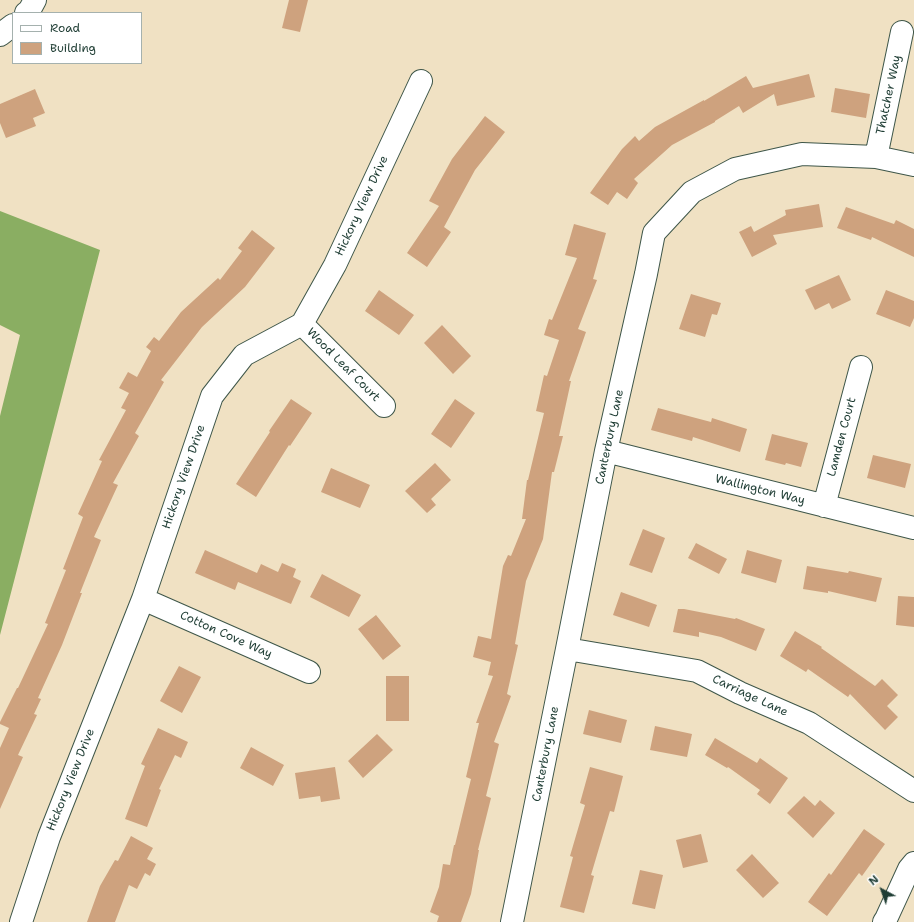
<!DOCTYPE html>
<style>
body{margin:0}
#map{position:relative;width:914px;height:922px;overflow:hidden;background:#f0e1c3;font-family:"Shantell Sans",sans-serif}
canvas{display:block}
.legend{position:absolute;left:12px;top:12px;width:130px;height:52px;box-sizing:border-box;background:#fff;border:1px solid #a5b1ae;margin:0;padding:5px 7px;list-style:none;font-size:12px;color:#1f3d34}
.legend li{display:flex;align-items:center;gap:8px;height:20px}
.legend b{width:20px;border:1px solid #a5b1ae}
.north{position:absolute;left:862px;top:870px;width:40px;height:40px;-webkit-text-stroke:3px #fff;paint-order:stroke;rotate:319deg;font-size:11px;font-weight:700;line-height:16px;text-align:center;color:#1f3d34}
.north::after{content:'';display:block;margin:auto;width:14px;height:18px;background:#1f3d34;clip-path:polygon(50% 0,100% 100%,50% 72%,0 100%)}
</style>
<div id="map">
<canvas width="914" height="922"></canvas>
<ul class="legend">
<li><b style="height:5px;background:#fff"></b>Road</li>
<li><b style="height:11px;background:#cea27e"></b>Building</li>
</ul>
<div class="north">N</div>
</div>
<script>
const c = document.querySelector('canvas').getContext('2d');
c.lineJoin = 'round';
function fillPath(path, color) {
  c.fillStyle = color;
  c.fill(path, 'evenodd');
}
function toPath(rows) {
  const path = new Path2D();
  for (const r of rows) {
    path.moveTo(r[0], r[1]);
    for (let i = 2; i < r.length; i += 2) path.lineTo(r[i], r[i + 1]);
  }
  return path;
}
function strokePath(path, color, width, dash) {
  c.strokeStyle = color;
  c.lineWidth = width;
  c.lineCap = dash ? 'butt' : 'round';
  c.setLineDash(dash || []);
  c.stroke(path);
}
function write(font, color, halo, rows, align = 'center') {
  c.font = font + ' "Shantell Sans",sans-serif';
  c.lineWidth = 4;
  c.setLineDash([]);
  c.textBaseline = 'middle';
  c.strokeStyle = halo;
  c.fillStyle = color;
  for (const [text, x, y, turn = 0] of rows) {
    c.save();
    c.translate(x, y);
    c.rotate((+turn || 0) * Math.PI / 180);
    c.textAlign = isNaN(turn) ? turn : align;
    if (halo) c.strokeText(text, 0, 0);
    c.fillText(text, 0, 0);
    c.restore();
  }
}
fillPath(toPath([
 [0,211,100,250,0,635,0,416,20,335,0,325]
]), '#8aae62');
fillPath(toPath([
 [289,0,308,0,300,32,282,28],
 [809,74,815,97,777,106,774,94,743,113,739,106,715,121,715,122,672,145,634,179,638,183,627,199,617,192,608,205,590,193,622,149,635,136,639,141,655,127,704,100,704,101,746,76,753,88],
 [835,88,870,94,866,118,831,112],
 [35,89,45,113,33,118,36,126,6,138,0,123,0,104],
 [485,116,505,132,475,170,444,227,451,232,427,267,407,253,439,206,429,201,452,159],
 [819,204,823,227,773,235,777,244,752,257,739,232,751,226,754,232,786,215,785,210],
 [846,207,894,224,896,220,914,229,914,257,872,237,871,240,837,228],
 [574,224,606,233,593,279,597,280,578,329,586,332,569,381,571,381,559,436,563,436,554,472,552,472,543,539,526,581,515,644,518,645,507,694,511,696,494,742,499,744,486,796,491,798,478,850,479,850,471,894,461,922,437,922,439,916,430,912,439,887,443,864,450,865,454,845,455,845,471,779,466,777,479,723,476,723,493,676,488,675,491,662,473,657,478,636,491,639,503,566,508,555,511,556,526,519,522,519,527,480,528,480,544,413,536,411,544,375,547,376,559,340,544,335,549,319,552,320,577,258,565,255],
 [252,230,275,248,245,287,202,327,161,380,164,382,135,433,139,436,113,483,118,485,94,537,101,540,80,593,82,593,62,645,38,698,41,699,34,714,37,715,18,755,23,757,0,809,0,748,9,728,0,724,0,722,17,688,18,688,48,624,45,623,66,570,63,569,83,517,78,514,102,461,99,460,126,410,121,408,129,393,119,388,128,372,137,377,151,351,146,347,154,337,159,341,181,312,218,278,220,280,242,251,238,248],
 [839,275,851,300,832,309,829,303,815,310,805,290],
 [379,290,414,315,399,335,365,311],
 [886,290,914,301,914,318,910,327,876,314],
 [691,294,721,303,717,315,712,314,705,337,679,329],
 [442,325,471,356,453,374,424,343],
 [291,399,312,413,290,446,289,445,256,497,236,484,270,432,269,431],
 [455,399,475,413,451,448,431,434],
 [658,408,711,422,712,418,747,429,740,452,693,437,692,441,651,430],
 [772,434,808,443,801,467,786,463,785,465,765,460],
 [873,455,911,464,905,488,867,478],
 [435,463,451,480,431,499,436,505,427,513,405,491],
 [331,468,370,485,360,508,321,492],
 [643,529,665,538,652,573,629,565],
 [696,543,727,559,719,574,688,558],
 [205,550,257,573,261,564,278,572,282,563,296,569,293,577,301,581,291,604,238,582,235,590,195,573],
 [747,550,782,560,776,583,741,573],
 [807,566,848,573,849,571,882,578,876,602,828,591,828,593,803,589],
 [322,574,361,595,349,617,310,597],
 [621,592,657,605,649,627,613,615],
 [898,596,914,597,914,627,896,625],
 [678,609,684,609,735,619,736,618,765,629,756,651,721,637,699,632,699,637,673,632],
 [376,615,401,646,383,660,358,629],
 [795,631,822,647,821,648,875,686,882,679,898,695,887,706,898,717,885,730,850,694,848,697,808,669,806,672,780,656],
 [179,666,201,677,182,713,160,701],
 [386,676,409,676,409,721,386,721],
 [589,710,627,720,621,743,583,734],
 [655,726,692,734,687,757,650,750],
 [158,728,188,742,181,758,175,755,159,789,161,790,147,827,125,819,145,766,141,764],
 [377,734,393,750,363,778,348,761],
 [715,738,757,763,760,758,788,778,770,804,757,794,760,790,728,767,727,768,705,755],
 [251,747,284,765,273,786,240,768],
 [335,767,340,799,321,802,320,796,299,799,295,773],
 [590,767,623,776,614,812,610,811,591,875,594,876,584,913,560,907,573,857,570,856,585,805,580,803],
 [804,796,815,806,820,800,835,813,813,838,787,813],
 [864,829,885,844,862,876,859,873,827,916,808,902,829,873,831,875],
 [701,834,708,862,683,868,676,840],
 [131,836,153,848,147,859,156,864,150,876,145,873,137,889,129,885,115,922,87,922,100,886,115,860,118,861],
 [752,854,779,883,763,898,736,870],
 [640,870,663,875,655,909,632,904]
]), '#cea27e');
const minor = toPath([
 [26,13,29,11,35,0],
 [0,35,13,25],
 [876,157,902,32],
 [302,324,384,406],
 [606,451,914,528],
 [824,506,861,367],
 [143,599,309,672],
 [567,649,697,671,740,693,809,723,914,791],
 [21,922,49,837,143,599,212,396,244,355,302,324,335,265,421,81],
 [512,922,567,649,606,451,646,274,654,233,692,192,735,169,802,154,876,157,914,165],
 [884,922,886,919,909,869,914,863]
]);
strokePath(minor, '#3e5649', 24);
strokePath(minor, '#fff', 22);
write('12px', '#1f3d34', '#fff', [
 ["Thatcher Way",889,95,-78],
 ["Hickory View Drive",362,206,-65],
 ["Wood Leaf Court",343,365,45],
 ["Canterbury Lane",610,437,-78],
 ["Lamden Court",842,437,-75],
 ["Hickory View Drive",184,477,-71],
 ["Wallington Way",760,490,14],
 ["Cotton Cove Way",226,635,24],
 ["Carriage Lane",750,696,25],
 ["Canterbury Lane",546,754,-79],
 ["Hickory View Drive",71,780,-68]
]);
</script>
